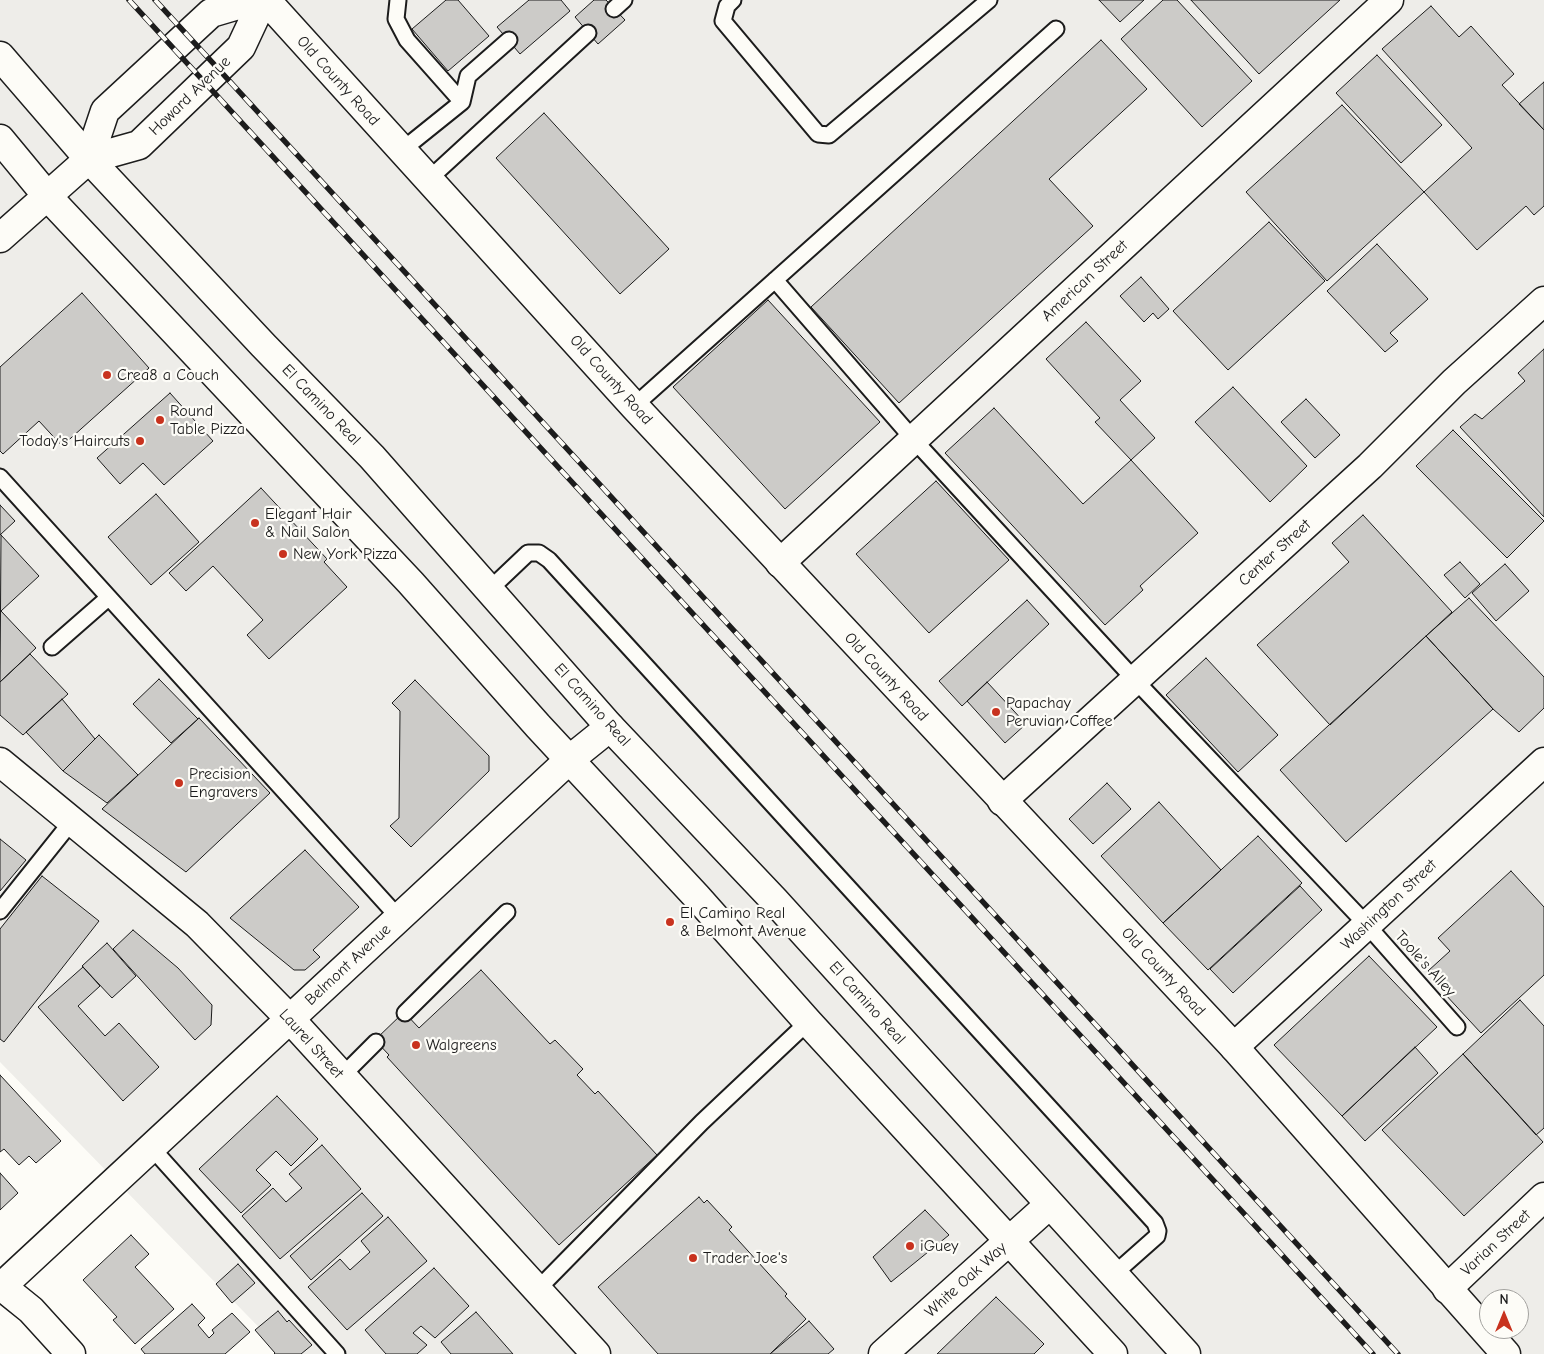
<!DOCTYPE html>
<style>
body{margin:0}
#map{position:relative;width:1544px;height:1354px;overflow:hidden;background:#fdfcf7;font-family:"Comic Neue",sans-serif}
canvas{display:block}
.north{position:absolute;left:1479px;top:1289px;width:50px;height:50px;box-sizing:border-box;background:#fdfcf7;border:1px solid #a3a29f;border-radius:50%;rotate:0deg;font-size:14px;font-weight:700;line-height:20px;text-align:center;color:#1c1c1c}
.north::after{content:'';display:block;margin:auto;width:18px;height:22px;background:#c8321e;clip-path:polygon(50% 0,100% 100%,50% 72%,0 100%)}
</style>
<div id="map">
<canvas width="1544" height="1354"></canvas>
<div class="north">N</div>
</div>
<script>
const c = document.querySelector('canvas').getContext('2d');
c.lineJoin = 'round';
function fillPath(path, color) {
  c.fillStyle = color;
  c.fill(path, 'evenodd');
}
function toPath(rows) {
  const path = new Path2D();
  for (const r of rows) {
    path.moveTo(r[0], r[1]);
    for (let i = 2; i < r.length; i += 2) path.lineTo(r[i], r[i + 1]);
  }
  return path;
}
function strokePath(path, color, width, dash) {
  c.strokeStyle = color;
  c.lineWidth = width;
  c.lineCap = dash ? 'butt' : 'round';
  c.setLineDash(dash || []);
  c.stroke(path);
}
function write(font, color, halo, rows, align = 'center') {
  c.font = font + ' "Comic Neue",sans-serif';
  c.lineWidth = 4.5;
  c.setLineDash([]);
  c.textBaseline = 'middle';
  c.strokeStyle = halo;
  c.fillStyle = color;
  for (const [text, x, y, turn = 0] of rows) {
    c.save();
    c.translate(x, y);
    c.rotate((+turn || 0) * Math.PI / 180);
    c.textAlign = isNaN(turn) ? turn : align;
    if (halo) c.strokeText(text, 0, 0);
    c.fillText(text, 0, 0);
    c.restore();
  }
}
fillPath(toPath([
 [0,0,1544,0,1544,1354,285,1354,0,1062],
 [1489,1299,1519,1299,1519,1329,1489,1329]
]), '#eeede9');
const building = toPath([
 [446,0,458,0,489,36,448,71,412,29,446,0],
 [529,0,561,0,570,11,520,54,497,27,529,0],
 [594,0,606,0,625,20,598,44,575,17,594,0],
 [1099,0,1144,0,1120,22,1099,0],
 [1163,0,1177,0,1252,81,1202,127,1121,39,1163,0],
 [1191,0,1340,0,1259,74,1191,0],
 [1431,6,1459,37,1471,26,1514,74,1502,85,1544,130,1544,206,1534,215,1526,206,1477,250,1424,192,1472,148,1382,49,1431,6],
 [1101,40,1147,89,1049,179,1093,226,899,403,811,307,1101,40],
 [1377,55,1442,125,1401,163,1336,93,1377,55],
 [1544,82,1544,130,1519,104,1544,82],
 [1342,105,1424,192,1327,281,1246,192,1342,105],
 [544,113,669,249,620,294,496,158,544,113],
 [1269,222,1325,281,1228,370,1173,311,1269,222],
 [1377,244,1428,299,1390,333,1398,341,1385,352,1327,291,1377,244],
 [1141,277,1169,309,1158,319,1153,313,1144,322,1120,296,1141,277],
 [82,293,149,368,62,446,39,421,3,454,0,451,0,367,82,293],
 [768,300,880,422,785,509,673,387,768,300],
 [1086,322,1141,381,1120,400,1155,438,1131,460,1095,422,1100,418,1046,359,1086,322],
 [1544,349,1544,517,1460,427,1475,414,1482,419,1525,381,1518,373,1544,349],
 [1233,387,1307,466,1270,502,1195,422,1233,387],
 [170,393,213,441,164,485,143,463,120,484,97,458,170,393],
 [1306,399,1340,435,1315,458,1281,422,1306,399],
 [994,408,1083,504,1131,460,1198,533,1140,586,1143,590,1105,625,945,453,994,408],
 [1453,430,1544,521,1507,558,1416,466,1453,430],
 [936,481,1009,560,929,633,856,554,936,481],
 [261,488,327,559,324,562,347,587,269,659,247,635,263,620,213,566,186,591,169,573,261,488],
 [156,494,199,542,151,585,108,537,156,494],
 [0,505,15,521,0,535,0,505],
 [1363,515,1452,612,1330,725,1257,645,1349,562,1332,543,1363,515],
 [1,535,39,576,1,611,36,648,0,682,1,535],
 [1460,562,1480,584,1465,598,1444,575,1460,562],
 [1505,564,1529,591,1496,621,1472,593,1505,564],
 [1469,598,1544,677,1544,708,1519,732,1493,709,1426,636,1469,598],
 [1027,600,1049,624,962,706,939,681,1027,600],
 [1426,636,1493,709,1346,842,1280,770,1426,636],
 [30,654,68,694,23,735,0,715,0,682,30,654],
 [1206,658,1278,735,1238,772,1166,695,1206,658],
 [159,679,198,719,171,743,133,704,159,679],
 [415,680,489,756,489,771,411,847,390,826,399,818,400,711,392,703,415,680],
 [987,682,1026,724,1005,743,967,701,987,682],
 [62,699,95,739,63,771,26,732,62,699],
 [199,718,270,793,186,872,102,809,199,718],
 [99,735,138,775,107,803,63,771,99,735],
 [1107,783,1131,809,1093,844,1069,819,1107,783],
 [1159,802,1221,870,1163,923,1101,856,1159,802],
 [1258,836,1302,883,1208,970,1163,923,1258,836],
 [0,839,26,860,0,891,0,839],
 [305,850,359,907,313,950,320,957,305,970,294,970,230,918,305,850],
 [1511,871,1544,907,1544,975,1481,1033,1444,993,1447,990,1428,971,1450,951,1438,938,1511,871],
 [42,876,99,921,4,1042,0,1039,0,929,42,876],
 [1300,886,1322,910,1233,993,1210,969,1300,886],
 [133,930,178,968,212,1005,211,1025,195,1040,113,949,133,930],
 [107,943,136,976,112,998,82,966,107,943],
 [1369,956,1437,1027,1342,1116,1274,1045,1369,956],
 [83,967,100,986,78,1006,105,1036,119,1023,159,1067,123,1101,38,1007,83,967],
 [481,970,550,1044,555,1040,583,1069,577,1075,595,1094,598,1091,657,1155,559,1245,387,1057,389,1055,375,1040,404,1012,419,1028,481,970],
 [1520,1000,1544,1026,1544,1128,1536,1135,1463,1054,1520,1000],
 [1415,1047,1438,1073,1365,1141,1342,1116,1415,1047],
 [1463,1054,1543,1142,1464,1216,1382,1130,1463,1054],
 [0,1075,61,1141,36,1163,29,1156,19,1165,4,1149,0,1152,0,1075],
 [277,1096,318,1139,291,1166,276,1151,256,1170,271,1185,241,1213,199,1169,277,1096],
 [322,1145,361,1189,280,1259,242,1216,273,1188,286,1202,302,1188,289,1174,322,1145],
 [0,1173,18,1193,0,1210,0,1173],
 [362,1193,383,1216,311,1280,290,1256,362,1193],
 [699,1197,704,1203,707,1200,732,1227,729,1230,787,1294,785,1296,806,1319,770,1354,658,1354,598,1287,699,1197],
 [925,1210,949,1235,891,1282,873,1257,925,1210],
 [388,1217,427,1261,347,1330,308,1287,340,1259,350,1270,370,1252,361,1241,388,1217],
 [131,1235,149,1254,135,1267,174,1309,135,1344,113,1320,117,1317,83,1280,131,1235],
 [238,1264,255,1283,232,1303,216,1284,238,1264],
 [434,1268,469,1306,435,1338,421,1326,413,1333,427,1345,417,1354,386,1354,365,1330,434,1268],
 [996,1297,1044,1344,1034,1354,937,1354,996,1297],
 [192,1304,205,1318,198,1325,209,1338,214,1333,212,1330,232,1313,250,1332,225,1354,145,1354,141,1349,192,1304],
 [278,1311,287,1322,289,1320,312,1345,301,1354,274,1354,275,1353,255,1330,278,1311],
 [476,1312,513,1354,451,1354,441,1342,476,1312],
 [809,1321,834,1349,828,1354,770,1354,809,1321]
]);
fillPath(building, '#cccbc8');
strokePath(building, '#1c1c1c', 1);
const lane = toPath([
 [398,0,396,19,407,40,462,102],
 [733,0,727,6,723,21,818,134,829,135,989,0],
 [614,9,624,0],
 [401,151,462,102,468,76,509,40],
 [428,180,588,33],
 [775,280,914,440,1135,680,1367,925,1457,1027],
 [634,406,1056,29],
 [0,477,399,918],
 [489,590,528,553,539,553,549,560,1155,1223,1158,1231,1157,1236,1113,1275],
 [52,647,108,598],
 [0,911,72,821],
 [405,1013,507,912],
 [341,1077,376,1042],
 [151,1147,337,1354],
 [537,1290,702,1122,808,1022]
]);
const street = toPath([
 [0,238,89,159],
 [780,563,1389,0],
 [1002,801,1370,466,1454,382,1544,301],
 [1234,1047,1544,762],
 [0,1285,31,1310,71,1354],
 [0,1288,569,760,610,727],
 [1447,1289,1544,1197],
 [883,1354,1049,1205]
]);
const secondary = toPath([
 [266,0,634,406,1234,1047,1506,1354],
 [89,159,139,145,241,47,263,0],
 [89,159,105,111,211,13,255,0],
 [0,762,197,924,290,1019,596,1354]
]);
const primary = toPath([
 [0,56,89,159,263,345,372,457,610,727,775,901,1186,1354],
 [0,139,48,197,411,583,538,726,697,897,808,1022,1113,1354]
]);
strokePath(lane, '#1c1c1c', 19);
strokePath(street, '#1c1c1c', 31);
strokePath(secondary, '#1c1c1c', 31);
strokePath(primary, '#1c1c1c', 31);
strokePath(lane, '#fdfcf7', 15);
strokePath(street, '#fdfcf7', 28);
strokePath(secondary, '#fdfcf7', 28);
strokePath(primary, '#fdfcf7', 28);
const rail = toPath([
 [129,0,1373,1354],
 [155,0,1398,1354]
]);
strokePath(rail, '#1c1c1c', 5.5);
strokePath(rail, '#fdfcf7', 4, [11]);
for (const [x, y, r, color] of [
 [107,375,5,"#c8321e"],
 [160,420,5,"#c8321e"],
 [140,441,5,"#c8321e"],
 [255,523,5,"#c8321e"],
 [283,554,5,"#c8321e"],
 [996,712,5,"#c8321e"],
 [179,783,5,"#c8321e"],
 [670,922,5,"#c8321e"],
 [416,1045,5,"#c8321e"],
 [910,1246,5,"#c8321e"],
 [693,1258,5,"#c8321e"]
]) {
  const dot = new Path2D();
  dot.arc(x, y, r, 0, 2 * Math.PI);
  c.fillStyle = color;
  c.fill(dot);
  strokePath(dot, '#fdfcf7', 2);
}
write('16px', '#1c1c1c', '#fdfcf7', [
 ["Old County Road",338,81,48],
 ["Howard Avenue",190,96,-44],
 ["American Street",1085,281,-43],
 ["Old County Road",611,380,48],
 ["El Camino Real",321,405,46],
 ["Center Street",1275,553,-42],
 ["Old County Road",886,677,47],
 ["El Camino Real",592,705,48],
 ["Washington Street",1389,905,-43],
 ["Toole's Alley",1425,964,48],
 ["Belmont Avenue",348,965,-43],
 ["Old County Road",1163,972,47],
 ["El Camino Real",867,1003,48],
 ["Laurel Street",311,1044,48],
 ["Varian Street",1496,1243,-43],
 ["White Oak Way",966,1280,-42]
]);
write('16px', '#1c1c1c', '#fdfcf7', [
 ["Crea8 a Couch",117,375],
 ["Round",170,411],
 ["Table Pizza",170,429],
 ["Today's Haircuts",130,441,"right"],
 ["Elegant Hair",265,514],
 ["& Nail Salon",265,532],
 ["New York Pizza",293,554],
 ["Papachay",1006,703],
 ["Peruvian Coffee",1006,721],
 ["Precision",189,774],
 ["Engravers",189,792],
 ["El Camino Real",680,913],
 ["& Belmont Avenue",680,931],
 ["Walgreens",426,1045],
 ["iGuey",920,1246],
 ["Trader Joe's",703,1258]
], 'left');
</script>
